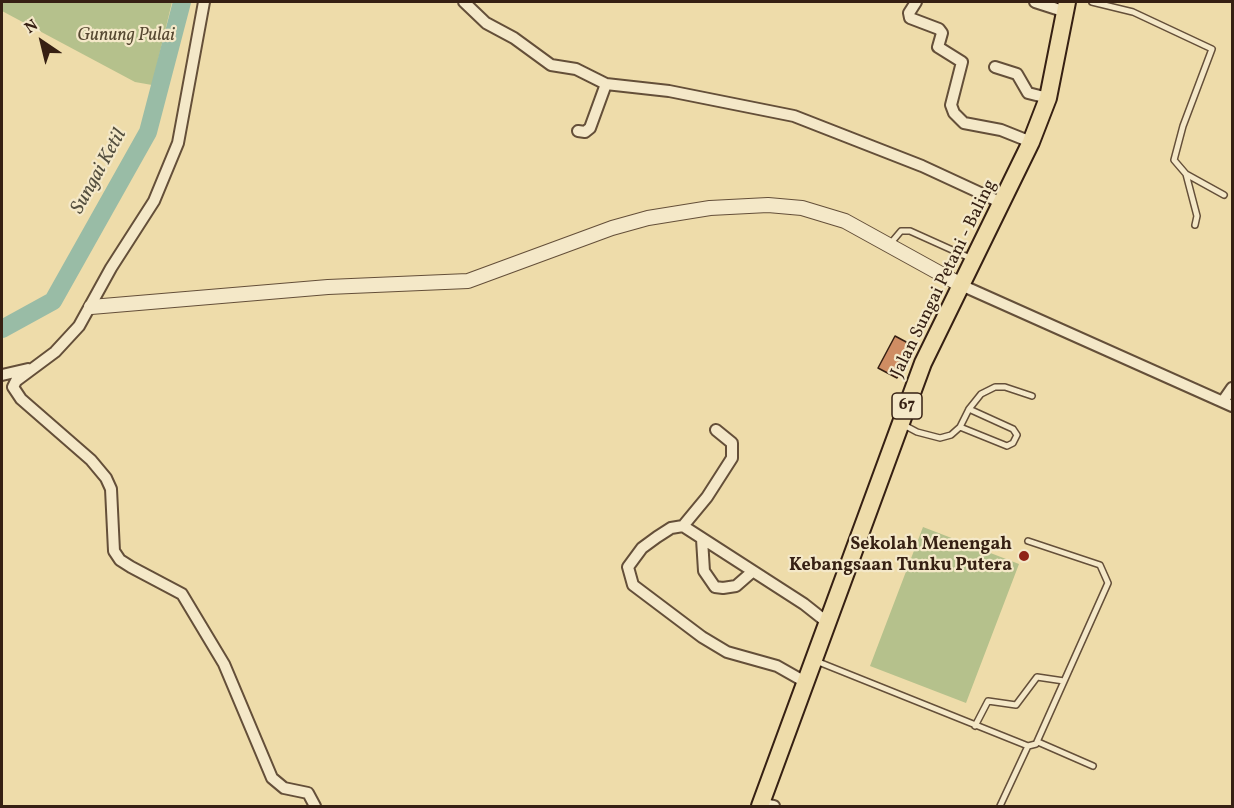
<!DOCTYPE html>
<style>
body{margin:0}
#map{position:relative;width:1234px;height:808px;overflow:hidden;background:#eedcaa;font-family:Vollkorn,serif}
canvas{display:block}
.frame{position:absolute;inset:0;border:3px solid #362013;pointer-events:none}
.north{position:absolute;left:12px;top:12px;width:60px;height:60px;-webkit-text-stroke:4px #f4e8c8;paint-order:stroke;rotate:325deg;font-size:16px;font-weight:700;line-height:24px;text-align:center;color:#362013}
.north::after{content:'';display:block;margin:auto;width:21px;height:27px;background:#362013;clip-path:polygon(50% 0,100% 100%,50% 72%,0 100%)}
</style>
<div id="map">
<canvas width="1234" height="808"></canvas>
<div class="frame"></div>
<div class="north">N</div>
</div>
<script>
const c = document.querySelector('canvas').getContext('2d');
c.lineJoin = 'round';
function fillPath(path, color) {
  c.fillStyle = color;
  c.fill(path, 'evenodd');
}
function toPath(rows) {
  const path = new Path2D();
  for (const r of rows) {
    path.moveTo(r[0], r[1]);
    for (let i = 2; i < r.length; i += 2) path.lineTo(r[i], r[i + 1]);
  }
  return path;
}
function strokePath(path, color, width, dash) {
  c.strokeStyle = color;
  c.lineWidth = width;
  c.lineCap = dash ? 'butt' : 'round';
  c.setLineDash(dash || []);
  c.stroke(path);
}
function write(font, color, halo, rows, align = 'center') {
  c.font = font + ' Vollkorn,serif';
  c.lineWidth = 4.5;
  c.setLineDash([]);
  c.textBaseline = 'middle';
  c.strokeStyle = halo;
  c.fillStyle = color;
  for (const [text, x, y, turn = 0] of rows) {
    c.save();
    c.translate(x, y);
    c.rotate((+turn || 0) * Math.PI / 180);
    c.textAlign = isNaN(turn) ? turn : align;
    if (halo) c.strokeText(text, 0, 0);
    c.fillText(text, 0, 0);
    c.restore();
  }
}
fillPath(toPath([
 [2,2,172,2,152,85,135,82,2,11],
 [923,527,1019,564,966,703,870,666]
]), '#b5c18c');
strokePath(toPath([
 [2,329,53,301,148,132,182,2]
]), '#99bca6', 18);
const building = toPath([
 [895,336,910,344,900,362,905,364,897,378,878,368,895,336]
]);
fillPath(building, '#cf8d63');
strokePath(building, '#362013', 1.5);
const service = toPath([
 [1092,2,1133,12,1212,49,1183,126,1174,160,1186,174,1224,195],
 [1186,174,1197,216,1195,225],
 [890,244,901,231,910,231,970,258],
 [969,409,981,394,995,387,1005,387,1032,396],
 [902,424,917,432,940,438,951,435,960,427,1007,446,1013,443,1017,435,1013,429,969,409,960,427],
 [816,661,1028,746,1036,744,1108,583,1100,565,1028,541],
 [975,726,988,701,1016,705,1037,677,1064,681],
 [1038,742,1093,766],
 [1000,806,1028,746]
]);
const minor = toPath([
 [204,2,178,143,154,201,111,268,79,326,55,352,16,381,13,387,21,399,91,460,106,478,111,489,114,551,120,560,131,567,182,594,224,664,272,778,284,788,308,793,315,806],
 [464,2,486,23,514,38,551,65,576,69,606,84,669,91,794,116,922,166,1002,203],
 [916,2,909,13,910,18,939,29,942,33,938,47,962,62,951,105,954,113,964,123,1001,130,1031,142],
 [1035,2,1066,12],
 [995,67,1017,74,1028,93,1048,98],
 [578,131,585,132,590,128,606,84],
 [961,285,1232,406],
 [2,375,28,369],
 [1223,401,1232,388],
 [683,526,707,497,732,458,732,443,716,430],
 [702,539,704,571,715,587,723,588,736,586,752,572],
 [807,683,777,666,727,652,702,637,633,585,628,567,642,548,657,537,671,528,683,526,804,604,828,623],
 [761,803,774,806]
]);
const tertiary = toPath([
 [91,307,328,287,468,281,612,228,648,218,710,208,768,205,802,208,845,221,961,285]
]);
const primary = toPath([
 [760,806,923,363,1031,142,1048,98,1067,2]
]);
strokePath(service, '#644f39', 8);
strokePath(minor, '#644f39', 14);
strokePath(tertiary, '#644f39', 16);
strokePath(primary, '#362013', 20);
strokePath(service, '#f4e8c8', 5);
strokePath(minor, '#f4e8c8', 10);
strokePath(tertiary, '#f4e8c8', 14);
strokePath(primary, '#eedcaa', 16);
for (const [x, y, r, color] of [
 [1024,556,6,"#8f2418"]
]) {
  const dot = new Path2D();
  dot.arc(x, y, r, 0, 2 * Math.PI);
  c.fillStyle = color;
  c.fill(dot);
  strokePath(dot, '#f4e8c8', 2);
}
for (const [x, y, w] of [
 [907,406,30]
]) {
  const box = new Path2D();
  box.roundRect(x - w / 2, y - 13, w, 26, 4.5);
  c.fillStyle = '#f4e8c8';
  c.fill(box);
  strokePath(box, '#362013', 1.5);
}
write('bold 16px', '#362013', null, [
 ["67",907,406]
]);
write('italic 18px', '#564831', '#f4e8c8', [
 ["Gunung Pulai",126,37]
]);
write('18px', '#362013', '#f4e8c8', [
 ["Jalan Sungai Petani - Baling",945,279,-64]
]);
write('bold 18px', '#362013', '#f4e8c8', [
 ["Sekolah Menengah",1012,546],
 ["Kebangsaan Tunku Putera",1012,567]
], 'right');
write('italic 20px', '#544f3f', '#f4e8c8', [
 ["Sungai Ketil",100,172,-61]
]);
</script>
